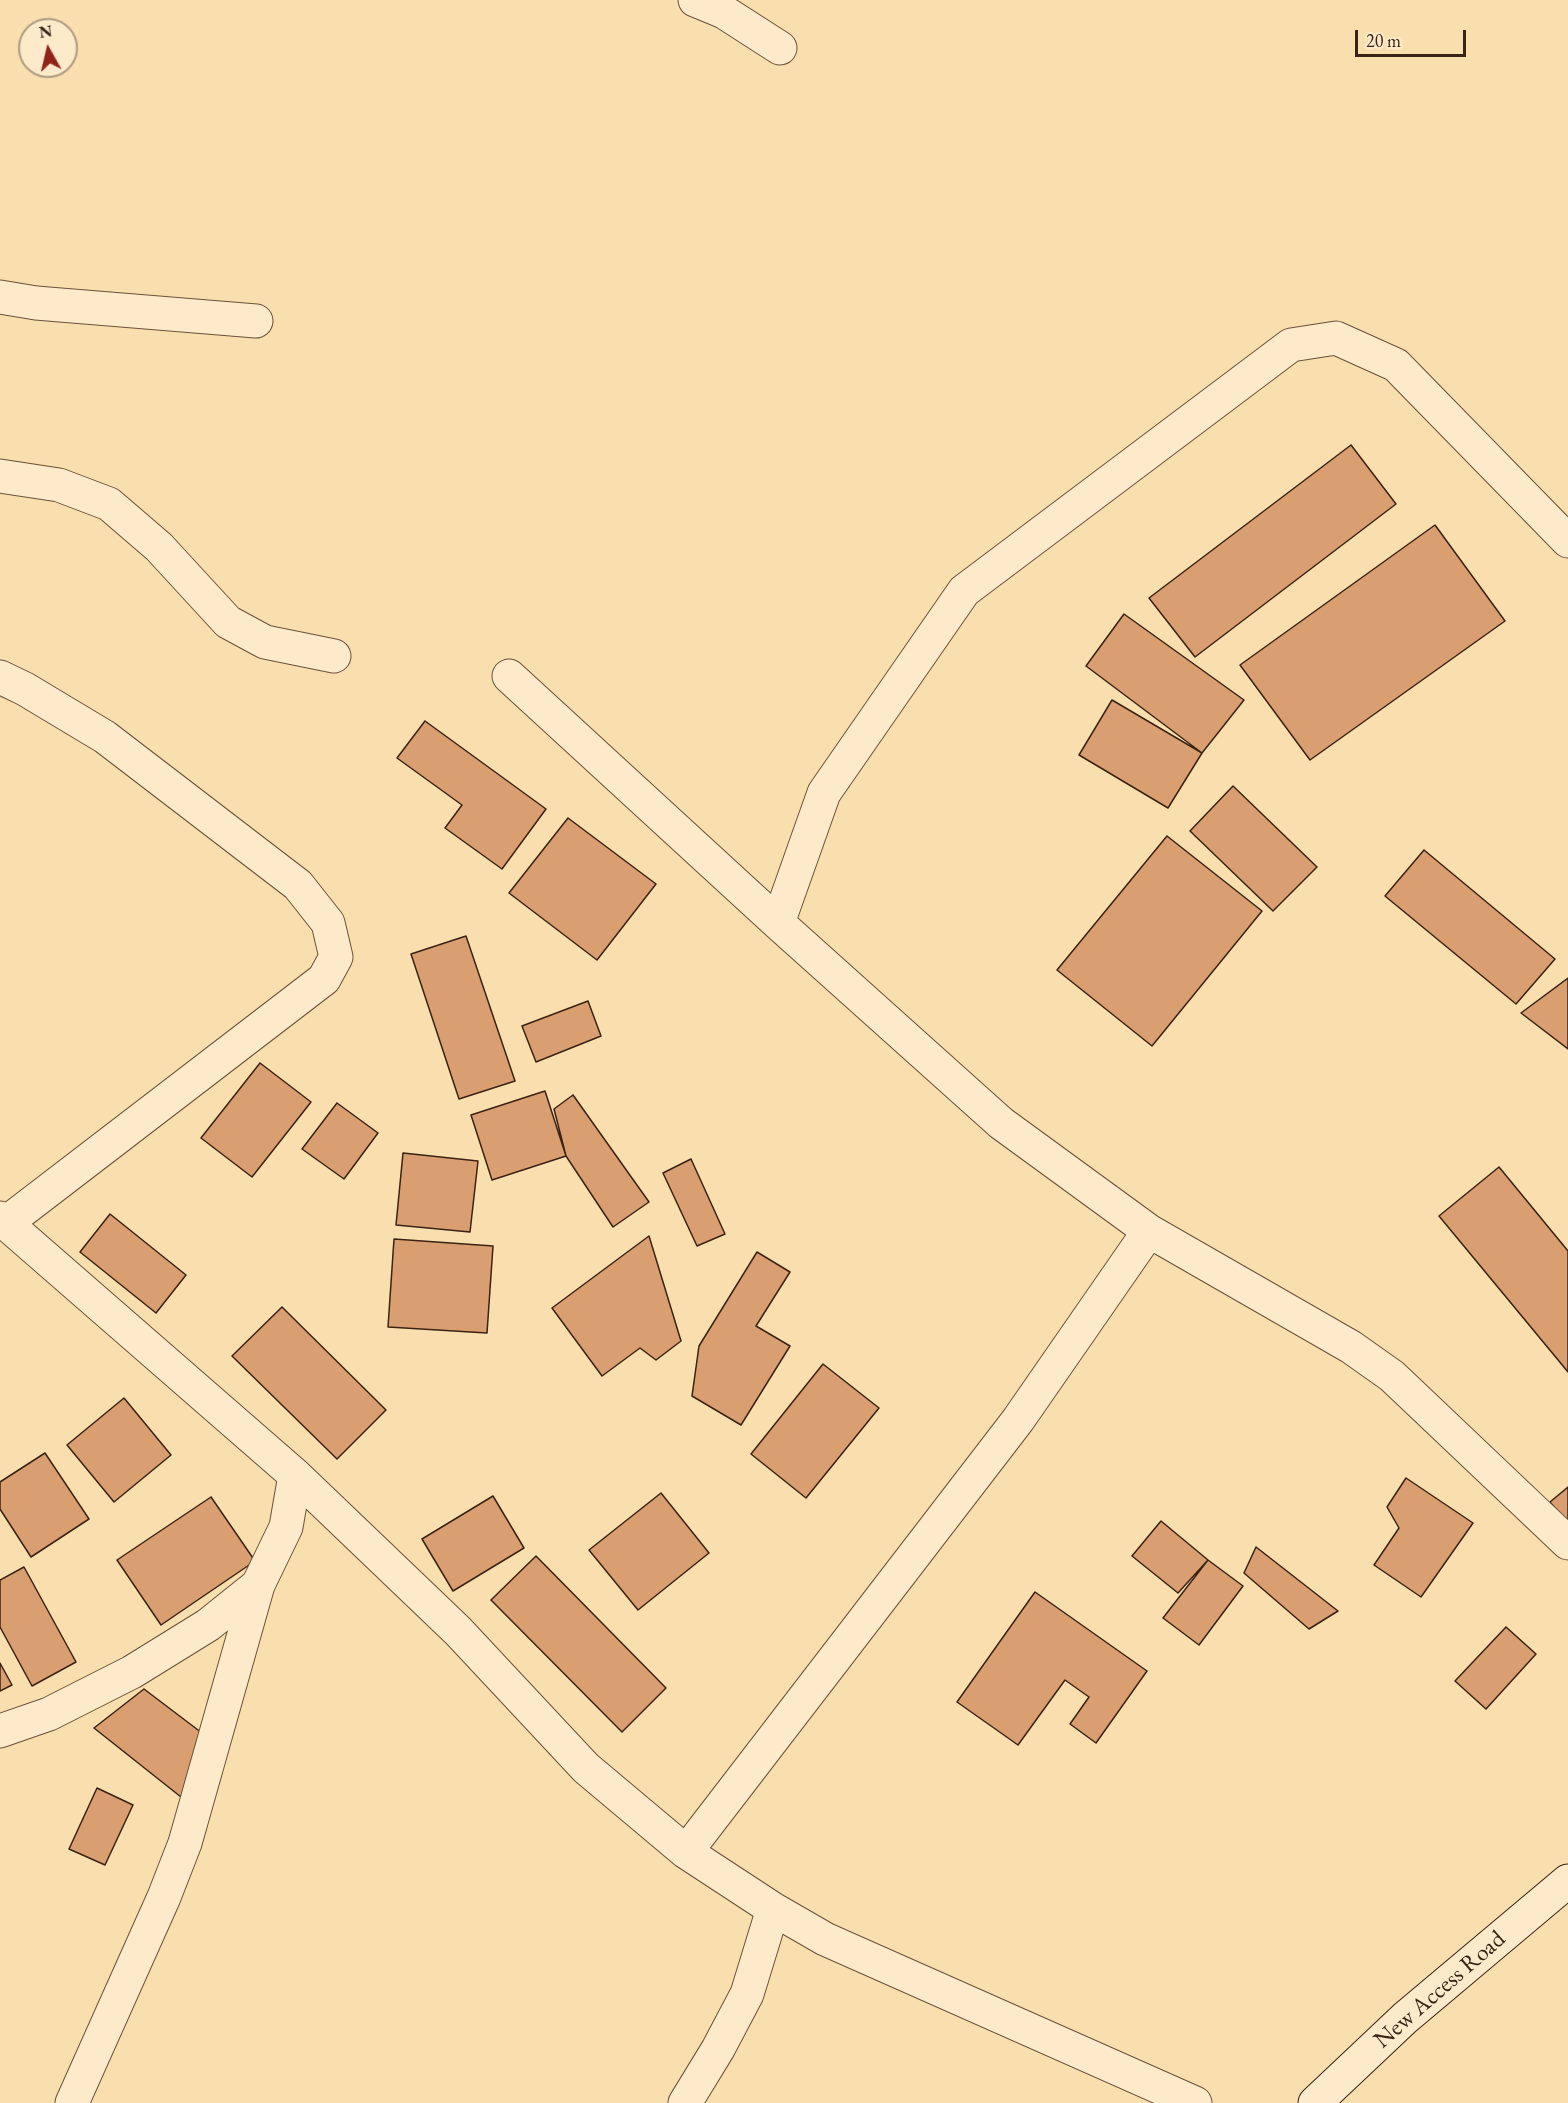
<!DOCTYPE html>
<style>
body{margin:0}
#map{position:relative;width:1568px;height:2103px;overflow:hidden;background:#fadfae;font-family:"EB Garamond",serif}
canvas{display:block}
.north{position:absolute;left:18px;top:18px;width:60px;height:60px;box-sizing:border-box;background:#fceaca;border:2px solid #ae9a81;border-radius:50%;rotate:352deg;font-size:16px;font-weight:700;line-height:24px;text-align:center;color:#3a2214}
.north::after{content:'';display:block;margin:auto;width:21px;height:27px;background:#8f2418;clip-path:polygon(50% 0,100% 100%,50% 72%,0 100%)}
.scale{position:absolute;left:1355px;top:30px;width:111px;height:27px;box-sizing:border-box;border:3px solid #3a2214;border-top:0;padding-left:8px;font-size:18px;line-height:21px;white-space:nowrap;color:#3a2214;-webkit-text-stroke:4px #fceaca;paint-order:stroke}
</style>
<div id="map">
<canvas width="1568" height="2103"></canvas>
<div class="north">N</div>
<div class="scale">20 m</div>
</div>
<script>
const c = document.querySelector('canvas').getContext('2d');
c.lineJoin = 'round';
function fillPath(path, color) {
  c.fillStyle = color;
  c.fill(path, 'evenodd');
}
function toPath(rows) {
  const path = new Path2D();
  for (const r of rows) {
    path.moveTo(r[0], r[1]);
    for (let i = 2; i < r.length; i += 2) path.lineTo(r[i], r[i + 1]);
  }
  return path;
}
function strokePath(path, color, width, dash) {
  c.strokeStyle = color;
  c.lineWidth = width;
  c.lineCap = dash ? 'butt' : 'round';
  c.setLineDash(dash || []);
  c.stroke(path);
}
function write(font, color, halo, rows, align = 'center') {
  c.font = font + ' "EB Garamond",serif';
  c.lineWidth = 6;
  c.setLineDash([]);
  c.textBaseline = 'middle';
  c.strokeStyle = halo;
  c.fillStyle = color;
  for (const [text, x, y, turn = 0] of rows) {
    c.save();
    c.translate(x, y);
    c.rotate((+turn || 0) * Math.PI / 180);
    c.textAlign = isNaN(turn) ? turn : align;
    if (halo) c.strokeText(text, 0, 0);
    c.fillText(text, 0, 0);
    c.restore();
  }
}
const building = toPath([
 [1351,445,1396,504,1195,657,1149,598,1351,445],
 [1435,525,1505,621,1310,760,1240,665,1435,525],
 [1124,614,1244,700,1202,753,1086,666,1124,614],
 [1112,700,1202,753,1168,808,1079,755,1112,700],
 [425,721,546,809,502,869,445,828,462,805,397,758,425,721],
 [1233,786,1317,867,1273,911,1190,831,1233,786],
 [568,818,656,884,597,960,509,893,568,818],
 [1167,836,1262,911,1152,1046,1057,970,1167,836],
 [1424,850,1555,959,1516,1004,1385,896,1424,850],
 [466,936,515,1081,459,1099,411,954,466,936],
 [1568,978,1568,1049,1521,1013,1568,978],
 [588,1001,601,1036,536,1062,522,1026,588,1001],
 [260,1063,311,1102,252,1177,201,1138,260,1063],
 [545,1091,566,1156,492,1180,471,1115,545,1091],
 [573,1095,649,1202,613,1227,566,1156,554,1109,573,1095],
 [337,1103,378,1133,344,1179,302,1149,337,1103],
 [403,1153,478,1161,470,1232,396,1225,403,1153],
 [691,1159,725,1234,697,1246,663,1173,691,1159],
 [1499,1167,1568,1251,1568,1372,1439,1216,1499,1167],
 [110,1214,186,1275,156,1313,80,1252,110,1214],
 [649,1236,681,1341,656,1360,640,1348,602,1376,552,1308,649,1236],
 [394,1239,493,1246,487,1333,388,1327,394,1239],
 [757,1252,790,1272,756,1326,790,1346,741,1425,692,1396,699,1346,757,1252],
 [282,1307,386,1410,337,1459,232,1356,282,1307],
 [823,1364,879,1408,806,1498,751,1454,823,1364],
 [124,1398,171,1455,114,1502,67,1445,124,1398],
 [45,1453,89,1519,31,1557,0,1509,0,1482,45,1453],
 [1406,1478,1473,1523,1421,1597,1374,1565,1399,1528,1387,1507,1406,1478],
 [1568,1487,1568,1524,1550,1502,1568,1487],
 [661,1493,709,1553,638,1610,589,1550,661,1493],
 [493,1496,524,1548,453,1591,422,1539,493,1496],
 [211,1497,255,1561,161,1625,117,1560,211,1497],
 [1161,1521,1208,1560,1178,1593,1132,1556,1161,1521],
 [1256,1547,1338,1611,1309,1629,1244,1573,1256,1547],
 [536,1556,666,1688,622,1732,491,1600,536,1556],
 [1208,1560,1243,1586,1199,1645,1163,1618,1208,1560],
 [24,1567,76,1662,32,1686,0,1627,0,1580,24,1567],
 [1035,1592,1147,1671,1096,1743,1070,1724,1089,1697,1065,1680,1018,1745,957,1702,1035,1592],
 [1506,1627,1536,1654,1486,1709,1455,1681,1506,1627],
 [0,1663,12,1685,0,1691,0,1663],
 [144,1689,202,1733,181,1797,94,1728,144,1689],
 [97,1788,133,1805,105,1865,69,1849,97,1788]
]);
fillPath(building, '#da9f71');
strokePath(building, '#3a2214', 1.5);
const minor = toPath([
 [695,0,724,12,780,48],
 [0,297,36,303,256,321],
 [0,476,59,485,109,504,159,547,228,622,265,642,334,656],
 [509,676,778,923,1001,1123,1149,1231,1351,1347,1392,1376,1568,1543],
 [0,677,25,689,105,737,298,885,328,923,336,957,324,979,6,1223],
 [778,923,824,793,964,591,1291,345,1336,338,1396,365,1568,541],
 [0,1218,295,1475,458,1631,586,1768,686,1852,773,1909,825,1939,1195,2103],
 [0,1731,49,1714,132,1672,208,1625,258,1585,286,1527,295,1475],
 [686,1852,1018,1420,1149,1231],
 [72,2103,164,1897,185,1843,258,1585],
 [685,2103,718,2049,747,1994,773,1909]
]);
const secondary = toPath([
 [1315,2103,1405,2018,1568,1881]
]);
strokePath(minor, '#6a513a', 35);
strokePath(secondary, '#3a2214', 35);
strokePath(minor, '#fceaca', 33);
strokePath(secondary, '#fceaca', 33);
write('24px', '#3a2214', '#fceaca', [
 ["New Access Road",1440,1990,-41]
]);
</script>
